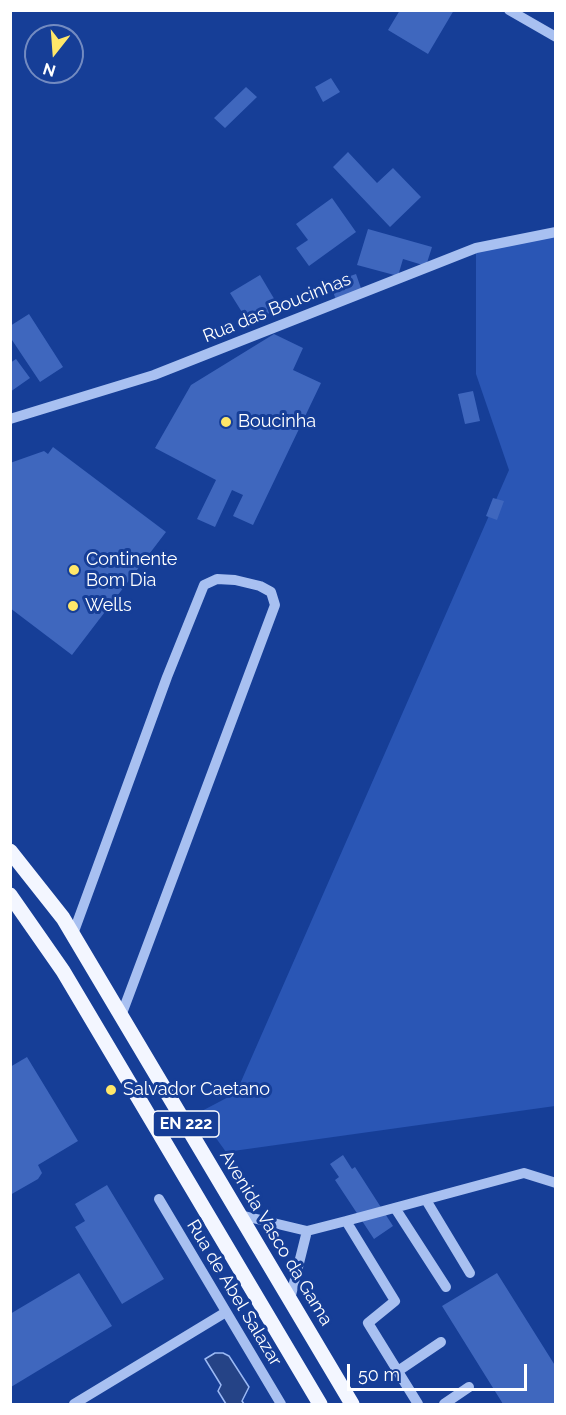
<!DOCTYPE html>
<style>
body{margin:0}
#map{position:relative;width:566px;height:1415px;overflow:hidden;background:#163e97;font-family:Raleway,sans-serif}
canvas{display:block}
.frame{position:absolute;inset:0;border:12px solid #fff;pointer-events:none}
.north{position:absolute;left:24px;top:24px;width:60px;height:60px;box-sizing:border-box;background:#163e97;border:2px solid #738bc1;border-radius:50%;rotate:197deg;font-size:16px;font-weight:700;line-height:24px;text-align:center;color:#fff}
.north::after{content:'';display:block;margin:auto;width:21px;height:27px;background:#ffe769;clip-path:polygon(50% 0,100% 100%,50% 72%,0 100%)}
.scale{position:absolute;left:347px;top:1364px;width:180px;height:27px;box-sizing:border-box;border:3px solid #fff;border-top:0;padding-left:8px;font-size:18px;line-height:21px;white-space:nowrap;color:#fff;-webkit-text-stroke:4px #163e97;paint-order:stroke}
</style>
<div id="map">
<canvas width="566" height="1415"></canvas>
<div class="frame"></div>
<div class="north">N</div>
<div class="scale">50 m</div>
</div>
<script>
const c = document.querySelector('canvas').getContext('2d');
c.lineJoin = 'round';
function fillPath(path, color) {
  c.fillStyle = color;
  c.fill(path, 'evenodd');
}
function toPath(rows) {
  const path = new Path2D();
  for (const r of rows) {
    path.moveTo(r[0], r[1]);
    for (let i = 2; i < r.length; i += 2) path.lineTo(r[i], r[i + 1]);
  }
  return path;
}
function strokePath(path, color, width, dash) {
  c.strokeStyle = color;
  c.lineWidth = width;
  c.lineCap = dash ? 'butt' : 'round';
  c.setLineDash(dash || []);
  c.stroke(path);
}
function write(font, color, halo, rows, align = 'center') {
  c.font = font + ' Raleway,sans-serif';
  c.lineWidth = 6;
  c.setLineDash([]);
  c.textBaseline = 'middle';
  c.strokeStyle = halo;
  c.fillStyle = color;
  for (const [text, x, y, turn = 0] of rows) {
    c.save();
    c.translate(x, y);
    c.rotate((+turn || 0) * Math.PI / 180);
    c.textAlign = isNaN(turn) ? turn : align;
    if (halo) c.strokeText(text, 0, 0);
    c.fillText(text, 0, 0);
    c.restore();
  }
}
fillPath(toPath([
 [555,232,555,1106,226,1152,198,1113,236,1093,509,470,476,374,476,248]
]), '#2a56b5');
const water = toPath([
 [215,1353,223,1353,229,1356,249,1387,242,1401,244,1404,226,1404,218,1391,221,1385,205,1359,215,1353]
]);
fillPath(water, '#254386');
strokePath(water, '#9bb9f4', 1.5);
fillPath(toPath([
 [400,10,454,10,428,54,388,30],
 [331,78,340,92,323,102,315,87],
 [246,87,257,97,225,128,214,118],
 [348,152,377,183,393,168,421,197,390,227,333,167],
 [332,198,356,232,309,266,296,248,308,240,296,224],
 [368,229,432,247,426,266,403,259,398,276,357,265],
 [356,274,362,291,336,300,330,283],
 [260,275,279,307,250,325,230,293],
 [29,314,63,367,40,382,10,337,10,326],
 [274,334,303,348,293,370,321,383,253,525,233,516,243,495,232,490,215,527,197,519,216,480,155,448,191,385],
 [16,359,30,378,10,392,10,363],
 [473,391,480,421,465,424,458,394],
 [53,447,166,532,72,655,10,608,10,463,44,451,48,454],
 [493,498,504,501,497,520,486,516],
 [27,1057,78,1141,38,1165,42,1173,38,1179,10,1195,10,1067],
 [343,1155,352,1169,355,1167,393,1226,374,1239,335,1180,339,1177,330,1164],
 [107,1185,164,1279,122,1304,75,1227,85,1221,75,1204],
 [79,1273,112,1326,11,1387,10,1314],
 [497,1273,556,1367,556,1404,503,1404,442,1306]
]), '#3f67be');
strokePath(toPath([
 [509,10,556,37],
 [10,419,154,375,476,248,556,232],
 [73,934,167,677,204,585,217,579,235,580,260,586,271,592,275,605,121,1016],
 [159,1199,281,1404],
 [426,1200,470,1273],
 [395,1208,446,1287],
 [240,1215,307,1231,346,1221,395,1301,368,1323,418,1404],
 [346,1221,524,1173,556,1183],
 [290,1299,307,1231],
 [398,1371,441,1342],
 [74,1404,226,1312],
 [444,1404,469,1387]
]), '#a8c0f1', 10);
strokePath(toPath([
 [10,851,63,918,352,1404],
 [10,895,63,971,320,1404]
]), '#f3f6ff', 15);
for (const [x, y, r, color] of [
 [226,422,6,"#ffe769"],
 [74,570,6,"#ffe769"],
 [73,606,6,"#ffe769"],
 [111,1090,6,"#ffe769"]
]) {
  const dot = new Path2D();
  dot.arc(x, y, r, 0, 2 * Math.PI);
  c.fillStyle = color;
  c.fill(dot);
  strokePath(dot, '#163e97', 2);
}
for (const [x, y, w] of [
 [186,1124,66]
]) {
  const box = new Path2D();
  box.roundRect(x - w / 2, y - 13, w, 26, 4.5);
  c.fillStyle = '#163e97';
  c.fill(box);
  strokePath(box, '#fff', 1.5);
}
write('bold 16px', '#fff', null, [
 ["EN 222",186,1124]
]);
write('18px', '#fff', '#163e97', [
 ["Rua das Boucinhas",277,308,-22],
 ["Avenida Vasco da Gama",276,1238,59],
 ["Rua de Abel Salazar",234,1293,59]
]);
write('18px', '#fff', '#163e97', [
 ["Boucinha",238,422],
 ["Continente",86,560],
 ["Bom Dia",86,581],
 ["Wells",85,606],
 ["Salvador Caetano",123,1090]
], 'left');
</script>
